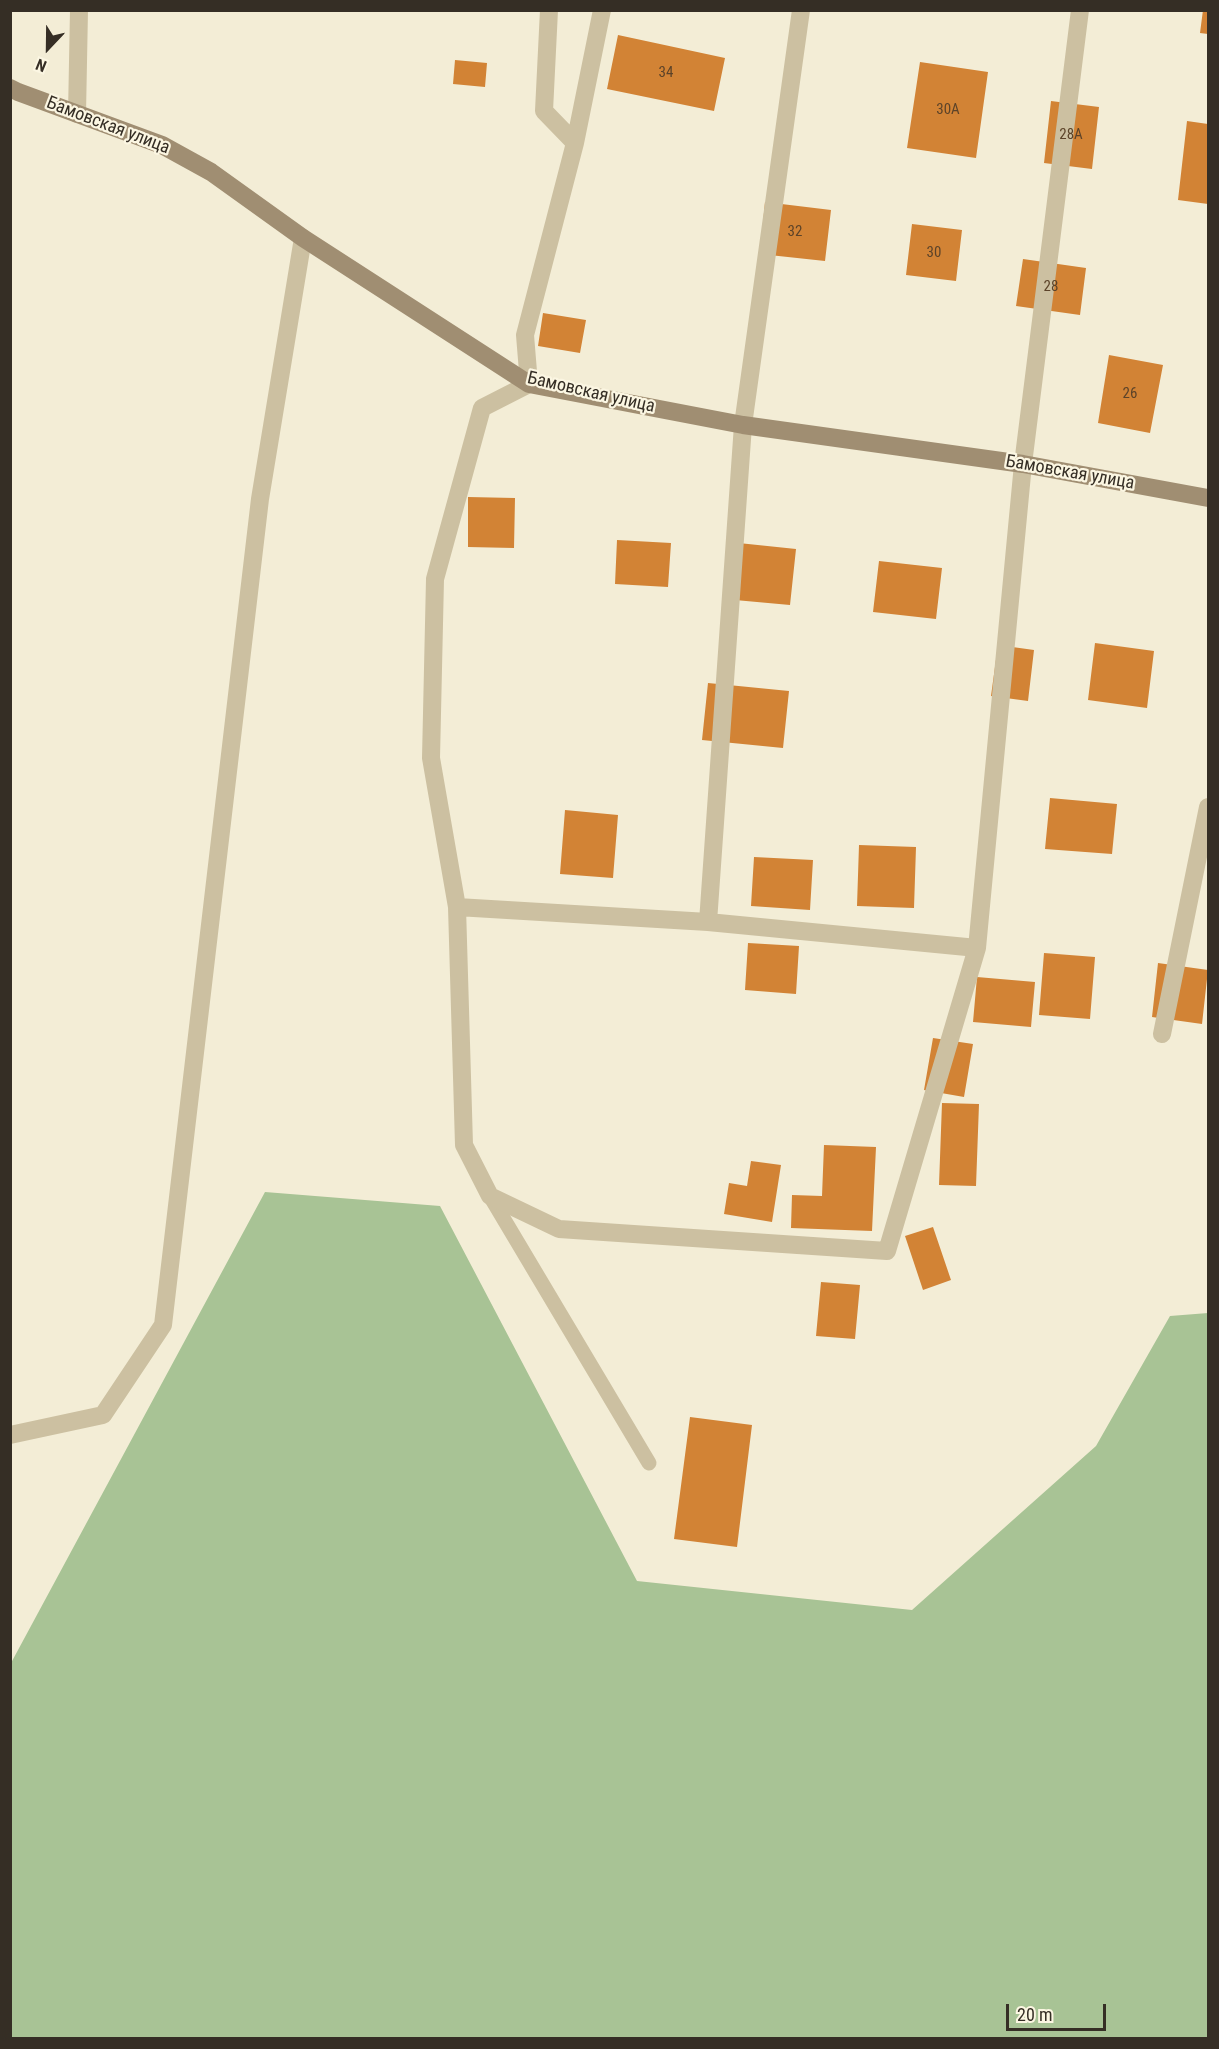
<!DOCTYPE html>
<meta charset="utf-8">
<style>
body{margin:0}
#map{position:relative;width:1219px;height:2049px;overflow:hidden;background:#f3edd6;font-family:"Roboto Condensed",sans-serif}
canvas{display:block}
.frame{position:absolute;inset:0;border:12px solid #352e25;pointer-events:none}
.north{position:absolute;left:18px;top:18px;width:60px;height:60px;-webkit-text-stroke:4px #fbf6e2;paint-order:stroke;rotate:202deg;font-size:16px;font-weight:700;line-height:24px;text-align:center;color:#352e25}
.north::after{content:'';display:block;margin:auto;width:21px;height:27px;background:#352e25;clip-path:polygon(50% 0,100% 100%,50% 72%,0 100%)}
.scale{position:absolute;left:1006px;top:2004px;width:100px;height:27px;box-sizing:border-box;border:3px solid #352e25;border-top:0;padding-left:8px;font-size:18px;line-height:21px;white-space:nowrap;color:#352e25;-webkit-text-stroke:4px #fbf6e2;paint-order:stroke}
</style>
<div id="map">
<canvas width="1219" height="2049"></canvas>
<div class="frame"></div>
<div class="north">N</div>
<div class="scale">20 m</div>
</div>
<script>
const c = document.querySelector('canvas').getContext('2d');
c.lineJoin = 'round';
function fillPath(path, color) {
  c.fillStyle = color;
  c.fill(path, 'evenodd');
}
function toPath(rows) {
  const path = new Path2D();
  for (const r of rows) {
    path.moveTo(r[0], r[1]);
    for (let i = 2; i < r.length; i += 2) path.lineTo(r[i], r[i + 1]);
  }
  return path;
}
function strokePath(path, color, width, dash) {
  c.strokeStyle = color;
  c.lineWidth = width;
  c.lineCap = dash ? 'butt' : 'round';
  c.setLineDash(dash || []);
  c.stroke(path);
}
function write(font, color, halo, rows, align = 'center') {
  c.font = font + ' "Roboto Condensed",sans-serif';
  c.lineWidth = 4.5;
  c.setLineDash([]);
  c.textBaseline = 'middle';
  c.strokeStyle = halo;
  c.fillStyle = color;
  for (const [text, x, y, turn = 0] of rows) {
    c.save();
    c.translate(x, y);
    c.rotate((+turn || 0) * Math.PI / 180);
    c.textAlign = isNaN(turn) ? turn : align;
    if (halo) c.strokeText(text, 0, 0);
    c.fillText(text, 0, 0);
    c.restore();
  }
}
fillPath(toPath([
 [265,1192,440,1206,637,1581,912,1610,1096,1446,1170,1316,1208,1313,1208,2038,11,2038,11,1663]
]), '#a8c395');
fillPath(toPath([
 [1203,10,1208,10,1208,34,1200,33],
 [618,35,725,58,714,111,607,89],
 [455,60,487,63,485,87,453,84],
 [920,62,988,72,976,158,907,148],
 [1051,101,1099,107,1092,169,1044,163],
 [1187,121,1208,124,1208,204,1178,200],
 [765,202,831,210,825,261,760,254],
 [912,224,962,230,956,281,906,275],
 [1023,259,1086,268,1080,315,1016,306],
 [543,313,586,320,580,353,538,346],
 [1109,355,1163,365,1150,433,1098,423],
 [468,497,515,498,514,548,468,547],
 [617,540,671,543,668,587,615,584],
 [729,542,796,549,790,605,724,599],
 [879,561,942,568,936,619,873,612],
 [1095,643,1154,651,1147,708,1088,700],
 [998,645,1034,650,1028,701,991,696],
 [708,683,789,691,783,748,702,740],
 [1050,798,1117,804,1112,854,1045,849],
 [565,810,618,815,613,878,560,874],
 [859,845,916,847,914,908,857,906],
 [754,857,813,860,810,910,751,906],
 [748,943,799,946,796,994,745,990],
 [1044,953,1095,957,1090,1019,1039,1015],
 [1158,963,1208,970,1202,1024,1152,1017],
 [977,977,1035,982,1031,1027,973,1022],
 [933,1038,973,1044,964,1097,924,1090],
 [942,1103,979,1104,976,1186,939,1185],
 [824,1145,876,1147,872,1231,791,1228,792,1195,822,1196],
 [751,1161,781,1165,772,1222,724,1214,729,1183,747,1186],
 [933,1227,951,1280,923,1290,905,1236],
 [821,1282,860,1285,855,1339,816,1336],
 [690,1417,752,1425,737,1547,674,1539]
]), '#d28335');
strokePath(toPath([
 [490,1196,649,1463]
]), '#ccc0a1', 15);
strokePath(toPath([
 [549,10,544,111,575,143],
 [602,10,575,143,525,335,529,384,482,408,435,579,431,758,457,907,464,1145,490,1196,559,1229,887,1251,977,948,1023,464,1080,10],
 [77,114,79,10],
 [457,907,708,922,977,948],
 [708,922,743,425,801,10],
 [1162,1034,1208,807],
 [10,1435,103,1415,163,1325,260,499,303,238]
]), '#ccc0a1', 18);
strokePath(toPath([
 [10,88,18,92,162,145,211,172,303,238,529,384,743,425,1023,464,1208,498]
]), '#a08e72', 18);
write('15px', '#5c4329', null, [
 ["34",666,73],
 ["30А",948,110],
 ["28А",1071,135],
 ["32",795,232],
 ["30",934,253],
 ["28",1051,287],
 ["26",1130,394]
]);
write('18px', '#352e25', '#fbf6e2', [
 ["Бамовская улица",108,126,21],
 ["Бамовская улица",591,393,13],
 ["Бамовская улица",1070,473,10]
]);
</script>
